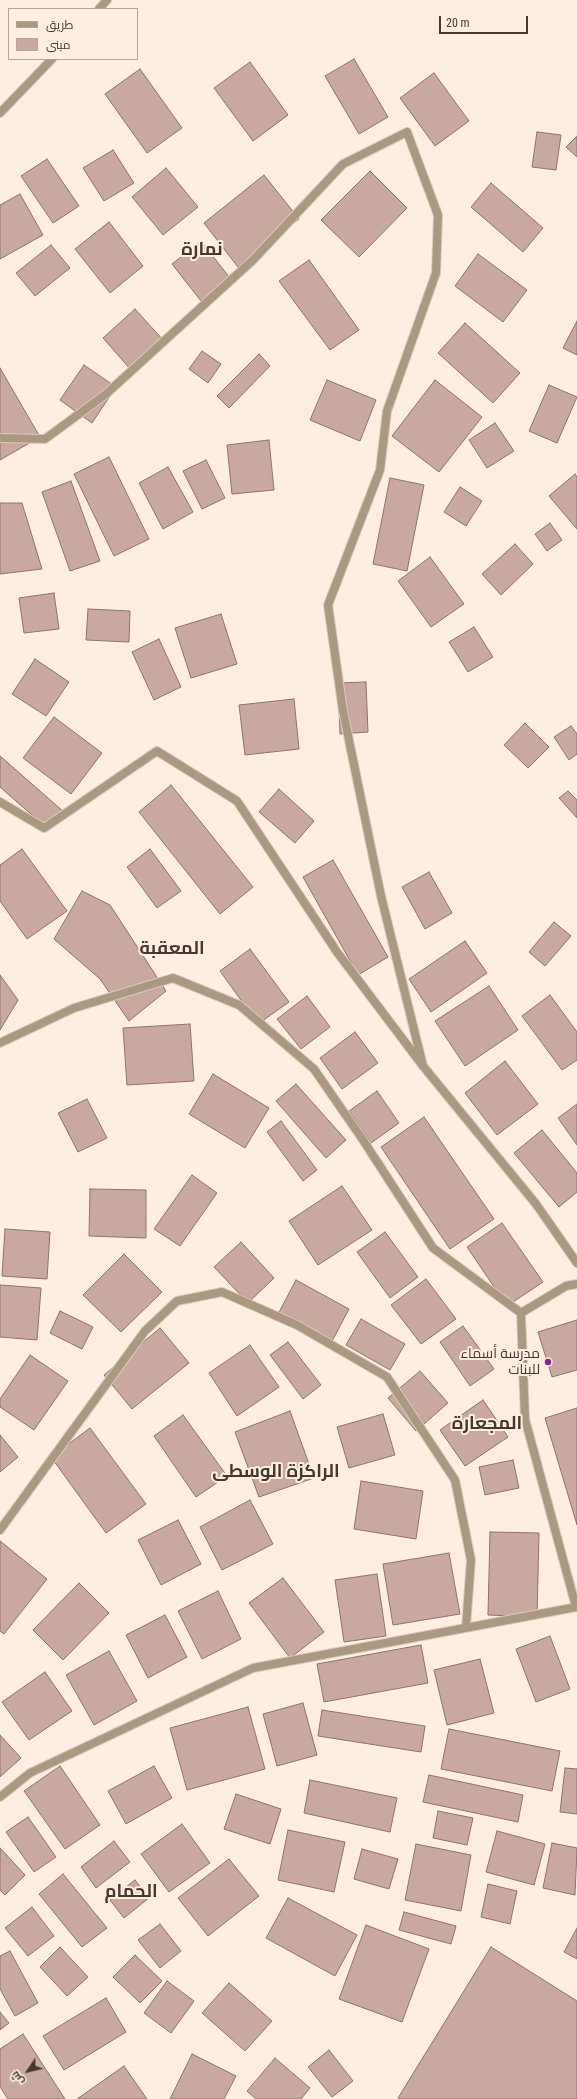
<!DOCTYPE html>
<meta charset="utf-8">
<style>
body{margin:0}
#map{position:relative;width:577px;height:2099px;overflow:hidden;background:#feede1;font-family:"Roboto Condensed",Cairo,sans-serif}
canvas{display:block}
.legend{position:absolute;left:8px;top:8px;width:130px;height:52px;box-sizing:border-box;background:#feede1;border:1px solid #b3a59b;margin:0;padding:5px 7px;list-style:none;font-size:12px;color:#433931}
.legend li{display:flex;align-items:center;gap:8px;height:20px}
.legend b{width:20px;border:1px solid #b3a59b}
.north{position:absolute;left:8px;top:2051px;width:40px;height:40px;-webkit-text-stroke:3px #feede1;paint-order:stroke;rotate:235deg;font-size:11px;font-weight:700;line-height:16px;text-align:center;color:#433931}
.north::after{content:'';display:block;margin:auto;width:14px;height:18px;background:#433931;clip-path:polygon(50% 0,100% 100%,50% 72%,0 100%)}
.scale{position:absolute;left:439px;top:16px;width:89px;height:18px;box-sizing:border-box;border:2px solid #433931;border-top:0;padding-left:5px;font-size:12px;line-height:14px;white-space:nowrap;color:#433931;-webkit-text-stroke:3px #feede1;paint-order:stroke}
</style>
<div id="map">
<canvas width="577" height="2099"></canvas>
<ul class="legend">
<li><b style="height:5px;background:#aa9980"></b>طريق</li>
<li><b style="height:11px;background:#c9a99f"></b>مبنى</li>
</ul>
<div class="north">ش</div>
<div class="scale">20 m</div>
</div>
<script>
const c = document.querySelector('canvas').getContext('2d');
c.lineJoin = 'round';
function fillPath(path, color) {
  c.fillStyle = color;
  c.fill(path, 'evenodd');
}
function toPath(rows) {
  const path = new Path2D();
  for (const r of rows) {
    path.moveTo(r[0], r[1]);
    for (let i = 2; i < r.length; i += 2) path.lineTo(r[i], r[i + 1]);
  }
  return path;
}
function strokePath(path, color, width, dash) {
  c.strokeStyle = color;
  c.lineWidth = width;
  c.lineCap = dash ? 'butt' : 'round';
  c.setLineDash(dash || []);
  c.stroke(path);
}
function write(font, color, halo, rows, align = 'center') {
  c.font = font + ' "Roboto Condensed",Cairo,sans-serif';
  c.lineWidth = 4;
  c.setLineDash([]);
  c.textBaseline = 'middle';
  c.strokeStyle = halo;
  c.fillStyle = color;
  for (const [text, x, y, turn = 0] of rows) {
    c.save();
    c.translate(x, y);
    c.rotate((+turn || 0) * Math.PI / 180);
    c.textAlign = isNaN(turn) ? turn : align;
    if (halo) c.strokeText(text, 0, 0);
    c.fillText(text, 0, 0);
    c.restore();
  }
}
const building = toPath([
 [354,59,388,117,359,134,325,76,354,59],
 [250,62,288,115,253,141,214,88,250,62],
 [140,69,182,128,147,153,105,94,140,69],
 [434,73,469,121,435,146,400,98,434,73],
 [537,132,561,135,556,170,532,167,537,132],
 [577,136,577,157,566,147,577,136],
 [113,150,134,183,104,201,83,168,113,150],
 [47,159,79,206,53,223,21,176,47,159],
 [166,168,198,207,163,235,132,197,166,168],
 [370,171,407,208,359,257,321,220,370,171],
 [264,175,299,219,238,267,204,223,264,175],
 [491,183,543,228,523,252,471,207,491,183],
 [20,194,43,235,0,259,0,205,20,194],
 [109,222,143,266,110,293,75,249,109,222],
 [201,241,230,278,201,301,172,264,201,241],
 [51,245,70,268,35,296,16,273,51,245],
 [478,254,527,290,503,322,455,286,478,254],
 [309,260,359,330,330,350,279,281,309,260],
 [135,309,164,341,131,370,103,338,135,309],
 [577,321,577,355,563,348,577,321],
 [465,323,520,373,493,403,438,353,465,323],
 [202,351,221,364,208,383,189,369,202,351],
 [259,354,270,366,229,408,217,396,259,354],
 [84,365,116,387,92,423,60,400,84,365],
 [0,368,40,437,0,460,0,368],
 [327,380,376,400,360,441,310,420,327,380],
 [435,380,482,417,439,472,392,436,435,380],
 [549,385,577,397,557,443,529,431,549,385],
 [495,423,514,451,487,468,469,440,495,423],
 [269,440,274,490,232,494,227,445,269,440],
 [109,457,149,539,114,556,74,474,109,457],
 [206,460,225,498,202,509,183,471,206,460],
 [168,467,193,512,163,529,139,483,168,467],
 [575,474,577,477,577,529,549,496,575,474],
 [390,478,424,485,407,571,373,564,390,478],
 [71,481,100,561,70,571,42,492,71,481],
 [460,487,482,501,466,526,444,512,460,487],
 [0,503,22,503,42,569,0,574,0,503],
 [550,523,562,540,547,551,535,534,550,523],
 [515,544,533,564,501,595,482,574,515,544],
 [430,557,464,604,431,627,398,581,430,557],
 [54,593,59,629,24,633,19,598,54,593],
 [88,609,130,611,129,642,86,640,88,609],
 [221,614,237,664,191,678,175,628,221,614],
 [474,627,493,657,468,672,449,642,474,627],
 [159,639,181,687,154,700,132,652,159,639],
 [35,659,69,682,46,716,12,694,35,659],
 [366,682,368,732,340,734,338,683,366,682],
 [294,699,299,749,245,755,239,705,294,699],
 [54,717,102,753,71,794,23,758,54,717],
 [525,723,549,747,528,768,504,745,525,723],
 [571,726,577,734,577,754,569,760,554,737,571,726],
 [0,756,64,812,49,830,0,787,0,756],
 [171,785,253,887,220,914,139,812,171,785],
 [279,789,314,821,295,843,259,812,279,789],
 [568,791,577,800,577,818,559,798,568,791],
 [22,849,67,911,27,939,0,901,0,865,22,849],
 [150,849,181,891,157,908,127,867,150,849],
 [333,860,388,957,358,975,303,877,333,860],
 [429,872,452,913,425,929,402,887,429,872],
 [82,891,110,905,166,991,129,1021,100,979,54,939,82,891],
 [554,922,571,936,545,966,529,952,554,922],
 [465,941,487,973,431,1012,409,979,465,941],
 [250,949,289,1002,258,1024,220,971,250,949],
 [0,975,18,1000,0,1030,0,975],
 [489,986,518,1030,465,1066,435,1021,489,986],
 [550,995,577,1032,577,1060,562,1070,522,1016,550,995],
 [307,996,330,1027,301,1049,277,1019,307,996],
 [190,1024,194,1081,127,1085,123,1028,190,1024],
 [355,1032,378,1063,342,1089,320,1058,355,1032],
 [505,1061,538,1104,497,1135,465,1093,505,1061],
 [213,1074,269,1108,245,1148,189,1114,213,1074],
 [296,1084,346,1140,326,1158,276,1101,296,1084],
 [377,1091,399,1123,371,1143,349,1111,377,1091],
 [87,1099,107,1138,78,1152,58,1113,87,1099],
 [577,1104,577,1145,558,1118,577,1104],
 [424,1117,494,1219,450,1249,381,1147,424,1117],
 [281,1121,317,1170,303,1181,267,1132,281,1121],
 [542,1130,577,1173,577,1192,559,1207,514,1153,542,1130],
 [192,1175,217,1193,180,1246,154,1229,192,1175],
 [342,1186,372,1230,318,1265,289,1221,342,1186],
 [90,1189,146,1190,146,1238,89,1236,90,1189],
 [502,1223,543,1282,507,1306,467,1247,502,1223],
 [5,1229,50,1232,47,1279,2,1276,5,1229],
 [385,1232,418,1277,390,1298,357,1252,385,1232],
 [241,1242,274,1278,248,1303,214,1267,241,1242],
 [124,1254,162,1292,121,1332,83,1295,124,1254],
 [426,1279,456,1319,421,1344,391,1305,426,1279],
 [296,1280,349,1309,330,1345,277,1316,296,1280],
 [0,1285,41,1288,37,1340,0,1337,0,1285],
 [60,1311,93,1327,82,1349,50,1333,60,1311],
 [361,1319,405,1344,390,1370,346,1345,361,1319],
 [577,1320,577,1370,552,1377,538,1332,577,1320],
 [463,1326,494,1369,470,1386,440,1342,463,1326],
 [160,1328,189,1363,132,1409,104,1375,160,1328],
 [288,1342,321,1385,303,1399,270,1355,288,1342],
 [250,1345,279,1387,237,1416,209,1373,250,1345],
 [30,1355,68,1381,34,1430,0,1407,0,1399,30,1355],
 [420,1371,448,1403,416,1431,388,1398,420,1371],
 [483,1400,508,1437,465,1466,440,1430,483,1400],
 [577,1408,577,1525,545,1418,577,1408],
 [290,1411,314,1478,259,1497,235,1432,290,1411],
 [383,1414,395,1455,349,1468,337,1427,383,1414],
 [183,1415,227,1476,196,1497,154,1436,183,1415],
 [90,1428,146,1504,106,1533,51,1457,90,1428],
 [0,1435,18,1457,0,1472,0,1435],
 [513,1460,519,1488,485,1495,479,1467,513,1460],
 [361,1481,423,1491,416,1539,354,1529,361,1481],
 [250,1500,273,1544,222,1570,200,1527,250,1500],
 [178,1520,201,1564,161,1585,138,1540,178,1520],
 [490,1532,539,1533,537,1617,488,1615,490,1532],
 [0,1541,47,1579,4,1634,0,1631,0,1541],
 [449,1553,460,1614,393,1625,383,1564,449,1553],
 [377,1574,386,1636,344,1642,335,1580,377,1574],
 [283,1578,324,1632,290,1658,249,1603,283,1578],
 [79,1583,109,1613,63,1660,33,1630,79,1583],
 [218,1591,241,1639,202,1659,178,1611,218,1591],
 [165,1615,187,1657,148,1678,126,1635,165,1615],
 [550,1636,570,1689,536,1702,516,1649,550,1636],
 [421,1645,428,1683,324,1702,317,1664,421,1645],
 [109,1651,137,1701,94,1725,66,1675,109,1651],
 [480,1659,494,1713,447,1725,434,1670,480,1659],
 [45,1672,72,1711,29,1740,2,1702,45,1672],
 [303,1703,317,1755,277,1766,263,1714,303,1703],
 [248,1707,265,1769,187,1790,170,1728,248,1707],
 [322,1710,425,1726,421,1752,318,1736,322,1710],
 [449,1729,560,1751,552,1791,441,1769,449,1729],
 [0,1735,21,1758,0,1777,0,1735],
 [60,1766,100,1825,65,1849,24,1791,60,1766],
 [154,1766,172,1798,126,1824,108,1791,154,1766],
 [565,1768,577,1769,577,1814,560,1812,565,1768],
 [429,1775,523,1795,518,1822,423,1802,429,1775],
 [310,1780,397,1798,390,1832,304,1813,310,1780],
 [236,1794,281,1809,270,1844,224,1829,236,1794],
 [438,1811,473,1818,467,1845,433,1838,438,1811],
 [28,1817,56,1857,34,1872,6,1832,28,1817],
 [182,1824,210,1863,169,1892,141,1854,182,1824],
 [288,1830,345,1842,334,1892,278,1880,288,1830],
 [497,1831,545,1844,534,1885,486,1872,497,1831],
 [114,1841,130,1862,96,1888,81,1867,114,1841],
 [552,1843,577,1848,575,1895,543,1888,552,1843],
 [416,1844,471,1855,461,1911,405,1900,416,1844],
 [0,1848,25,1875,5,1895,0,1890,0,1848],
 [362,1849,398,1859,389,1889,354,1879,362,1849],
 [229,1859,259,1896,208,1936,178,1898,229,1859],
 [63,1874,107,1928,82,1947,39,1894,63,1874],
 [135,1880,149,1898,124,1918,110,1900,135,1880],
 [488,1884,517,1891,510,1924,481,1917,488,1884],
 [288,1898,357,1935,335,1976,266,1938,288,1898],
 [32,1907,54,1936,28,1956,5,1928,32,1907],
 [404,1912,456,1926,451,1944,399,1930,404,1912],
 [160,1924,181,1951,160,1968,138,1940,160,1924],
 [366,1925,429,1949,402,2022,339,1999,366,1925],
 [577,1928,577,1959,564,1952,577,1928],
 [60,1947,88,1977,67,1996,40,1967,60,1947],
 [491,1947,577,2001,577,2099,401,2099,398,2098,491,1947],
 [10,1951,38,2003,15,2016,0,1989,0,1956,10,1951],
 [135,1955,162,1981,140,2003,113,1977,135,1955],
 [167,1981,194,2001,171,2033,144,2013,167,1981],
 [229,1983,272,2021,245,2051,202,2013,229,1983],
 [106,1998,126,2032,64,2070,43,2036,106,1998],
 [0,2012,9,2023,0,2030,0,2012],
 [23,2034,65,2099,8,2099,0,2087,0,2049,23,2034],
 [329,2050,353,2081,332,2097,308,2067,329,2050],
 [192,2054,236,2076,224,2099,170,2099,192,2054],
 [275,2058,310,2088,301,2099,256,2099,247,2091,275,2058],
 [124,2066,147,2099,77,2099,124,2066]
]);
fillPath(building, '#c9a99f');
strokePath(building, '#907269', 1);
const minor = toPath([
 [99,9,107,0],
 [0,113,52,59],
 [0,438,45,439,106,394,253,260,343,164,407,132,438,215,436,273,387,411,380,470,328,605,343,711,381,896,423,1066],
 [0,802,44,828,157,751,237,801,337,952,423,1066,536,1204,577,1263],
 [0,1043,74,1008,173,978,239,1005,314,1069,363,1140,433,1248,521,1313],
 [521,1313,525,1419,576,1607],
 [521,1313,566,1286,577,1284],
 [0,1530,145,1331,177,1301,222,1292,297,1325,387,1377,455,1480,471,1560,466,1627],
 [0,1797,30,1773,253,1668,577,1607]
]);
strokePath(minor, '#d9c9be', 10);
strokePath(minor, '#aa9980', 8);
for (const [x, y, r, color] of [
 [548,1362,4,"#7e2997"]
]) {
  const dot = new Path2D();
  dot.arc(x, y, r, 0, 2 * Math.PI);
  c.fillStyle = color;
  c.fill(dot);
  strokePath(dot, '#feede1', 1.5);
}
write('14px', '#433931', '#feede1', [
 ["مدرسة أسماء",540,1354],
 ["للبنات",540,1370]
], 'right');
write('bold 18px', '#433931', '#feede1', [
 ["نمارة",202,250],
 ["المعقبة",172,949],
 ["المجعارة",487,1424],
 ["الراكزة الوسطى",276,1472],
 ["الحمام",131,1892]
]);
</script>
